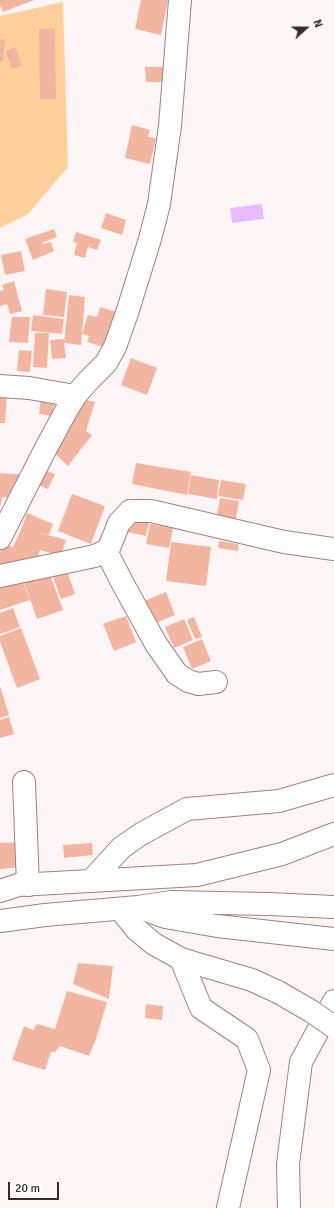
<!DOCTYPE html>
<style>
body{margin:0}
#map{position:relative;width:334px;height:1208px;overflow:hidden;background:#fef6f6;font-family:Signika,sans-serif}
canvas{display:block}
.north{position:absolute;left:286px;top:8px;width:40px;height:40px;-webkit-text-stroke:3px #fff;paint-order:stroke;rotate:69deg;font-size:11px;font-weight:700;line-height:16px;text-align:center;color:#392b2c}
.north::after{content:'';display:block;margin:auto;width:14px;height:18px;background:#392b2c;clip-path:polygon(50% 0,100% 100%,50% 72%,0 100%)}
.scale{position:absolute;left:8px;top:1182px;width:51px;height:18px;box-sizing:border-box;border:2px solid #392b2c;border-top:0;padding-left:5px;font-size:12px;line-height:14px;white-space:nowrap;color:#392b2c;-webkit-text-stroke:3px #fff;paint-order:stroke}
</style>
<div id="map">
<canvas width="334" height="1208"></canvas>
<div class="north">N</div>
<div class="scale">20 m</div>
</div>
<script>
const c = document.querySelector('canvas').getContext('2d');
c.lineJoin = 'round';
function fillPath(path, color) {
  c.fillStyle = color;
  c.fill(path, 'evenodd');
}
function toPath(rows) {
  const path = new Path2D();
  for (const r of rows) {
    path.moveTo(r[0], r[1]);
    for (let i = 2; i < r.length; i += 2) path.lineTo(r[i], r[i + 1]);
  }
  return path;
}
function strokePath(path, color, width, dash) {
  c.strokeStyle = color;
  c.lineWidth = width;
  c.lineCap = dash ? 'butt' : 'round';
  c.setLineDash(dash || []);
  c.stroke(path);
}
fillPath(toPath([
 [63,2,68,167,28,214,0,228,0,16]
]), '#ffd09b');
fillPath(toPath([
 [262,204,264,219,232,223,230,208]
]), '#eabbfc');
fillPath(toPath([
 [0,0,34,0,3,12,0,5],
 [141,0,168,0,161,35,135,29],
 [39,29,55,29,56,99,40,99],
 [0,39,5,40,3,61,0,61],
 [15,47,22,65,12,69,5,51],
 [145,67,163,67,164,82,146,82],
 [132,125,150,130,148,137,156,138,150,164,125,158],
 [106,213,126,220,122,235,101,228],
 [54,229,57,237,42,243,43,244,51,242,54,251,33,260,25,239],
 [76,232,101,240,97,250,88,247,85,258,74,255,77,243,73,242],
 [21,251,25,271,5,275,1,255],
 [14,281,22,311,10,314,7,304,0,306,0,291,4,290,2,285],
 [46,289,67,292,64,317,43,315],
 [69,295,85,297,81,345,64,343,66,358,52,359,50,340,64,339,64,343],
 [100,307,120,313,109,349,87,342,89,336,82,334,88,315,97,317],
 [33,315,64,319,62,334,31,331],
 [12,317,30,317,28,343,9,342],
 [35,333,49,333,47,368,33,367],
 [19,350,32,351,30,372,17,371],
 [131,358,157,368,147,395,121,385],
 [0,394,7,394,5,423,0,423],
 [41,397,55,399,52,416,39,414],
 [83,399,95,402,86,431,92,435,68,466,51,450],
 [136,463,191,472,187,495,132,484],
 [41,469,55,474,48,489,33,483],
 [0,473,27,475,18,499,2,497,1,505,0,505],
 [191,475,219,480,217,499,188,494],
 [221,480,246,484,243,500,218,496],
 [72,494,105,506,91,544,58,531],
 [220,498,239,501,235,524,216,521],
 [27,513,53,524,49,535,37,532,44,534,66,540,61,556,40,550,34,568,0,571,0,552,4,545,13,547,23,525],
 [130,520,149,523,146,536,127,532],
 [150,524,173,528,169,548,146,544],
 [219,541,238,544,238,551,218,548],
 [171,542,211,547,206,586,166,581],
 [66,568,75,594,61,599,52,574],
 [48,569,63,610,37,619,23,579],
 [22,578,30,600,0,610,0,586],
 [166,592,175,615,153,624,144,601],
 [13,608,20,627,0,634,0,613],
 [126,616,136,642,114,651,103,624],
 [194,617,202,637,195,639,187,620],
 [184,619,193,640,174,648,165,627],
 [21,628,40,679,17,688,0,642,0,636],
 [202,639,211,661,192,669,183,647],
 [0,686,9,715,0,718],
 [9,717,14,734,0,738,0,720],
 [19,842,21,867,0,869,0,843],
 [92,843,93,855,64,858,63,845],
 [78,963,113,966,109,999,73,984],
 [67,991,107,1002,96,1039,89,1056,60,1046,55,1052,51,1052,45,1070,12,1060,24,1026,33,1030,37,1024,55,1029],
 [146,1004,163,1006,162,1020,145,1018]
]), '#f2b6a0');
const minor = toPath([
 [0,386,29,388,75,396],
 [0,538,46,448,66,411,75,396,88,381,106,363,115,347,128,310,150,239,159,204,170,126,180,0],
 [0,576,95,556,105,551,107,553],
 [216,682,198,684,188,681,177,674,156,644,123,584,107,553,119,523,130,511,151,511,284,542,334,549],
 [24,782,28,885],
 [91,881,121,848,141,834,187,809,279,801,334,785],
 [181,959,201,1008,247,1039,259,1070,228,1208],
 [289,1208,288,1164,301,1062,334,1001]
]);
const major = toPath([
 [143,909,165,917,217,926,334,939],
 [0,921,45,915,138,907,171,902,269,904,334,907]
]);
const highway = toPath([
 [0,891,18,885,197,875,282,854,334,834],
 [120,909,136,929,154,944,181,959,252,980,278,992]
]);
strokePath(minor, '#a28082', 24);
strokePath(major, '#a28082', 24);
strokePath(highway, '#a28082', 24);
strokePath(minor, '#fff', 22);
strokePath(major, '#fff', 22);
strokePath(highway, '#fff', 22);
const highwayBridge = toPath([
 [278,992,311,1011,334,1027]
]);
strokePath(highwayBridge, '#a28082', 24, []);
strokePath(highwayBridge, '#fff', 22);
</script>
